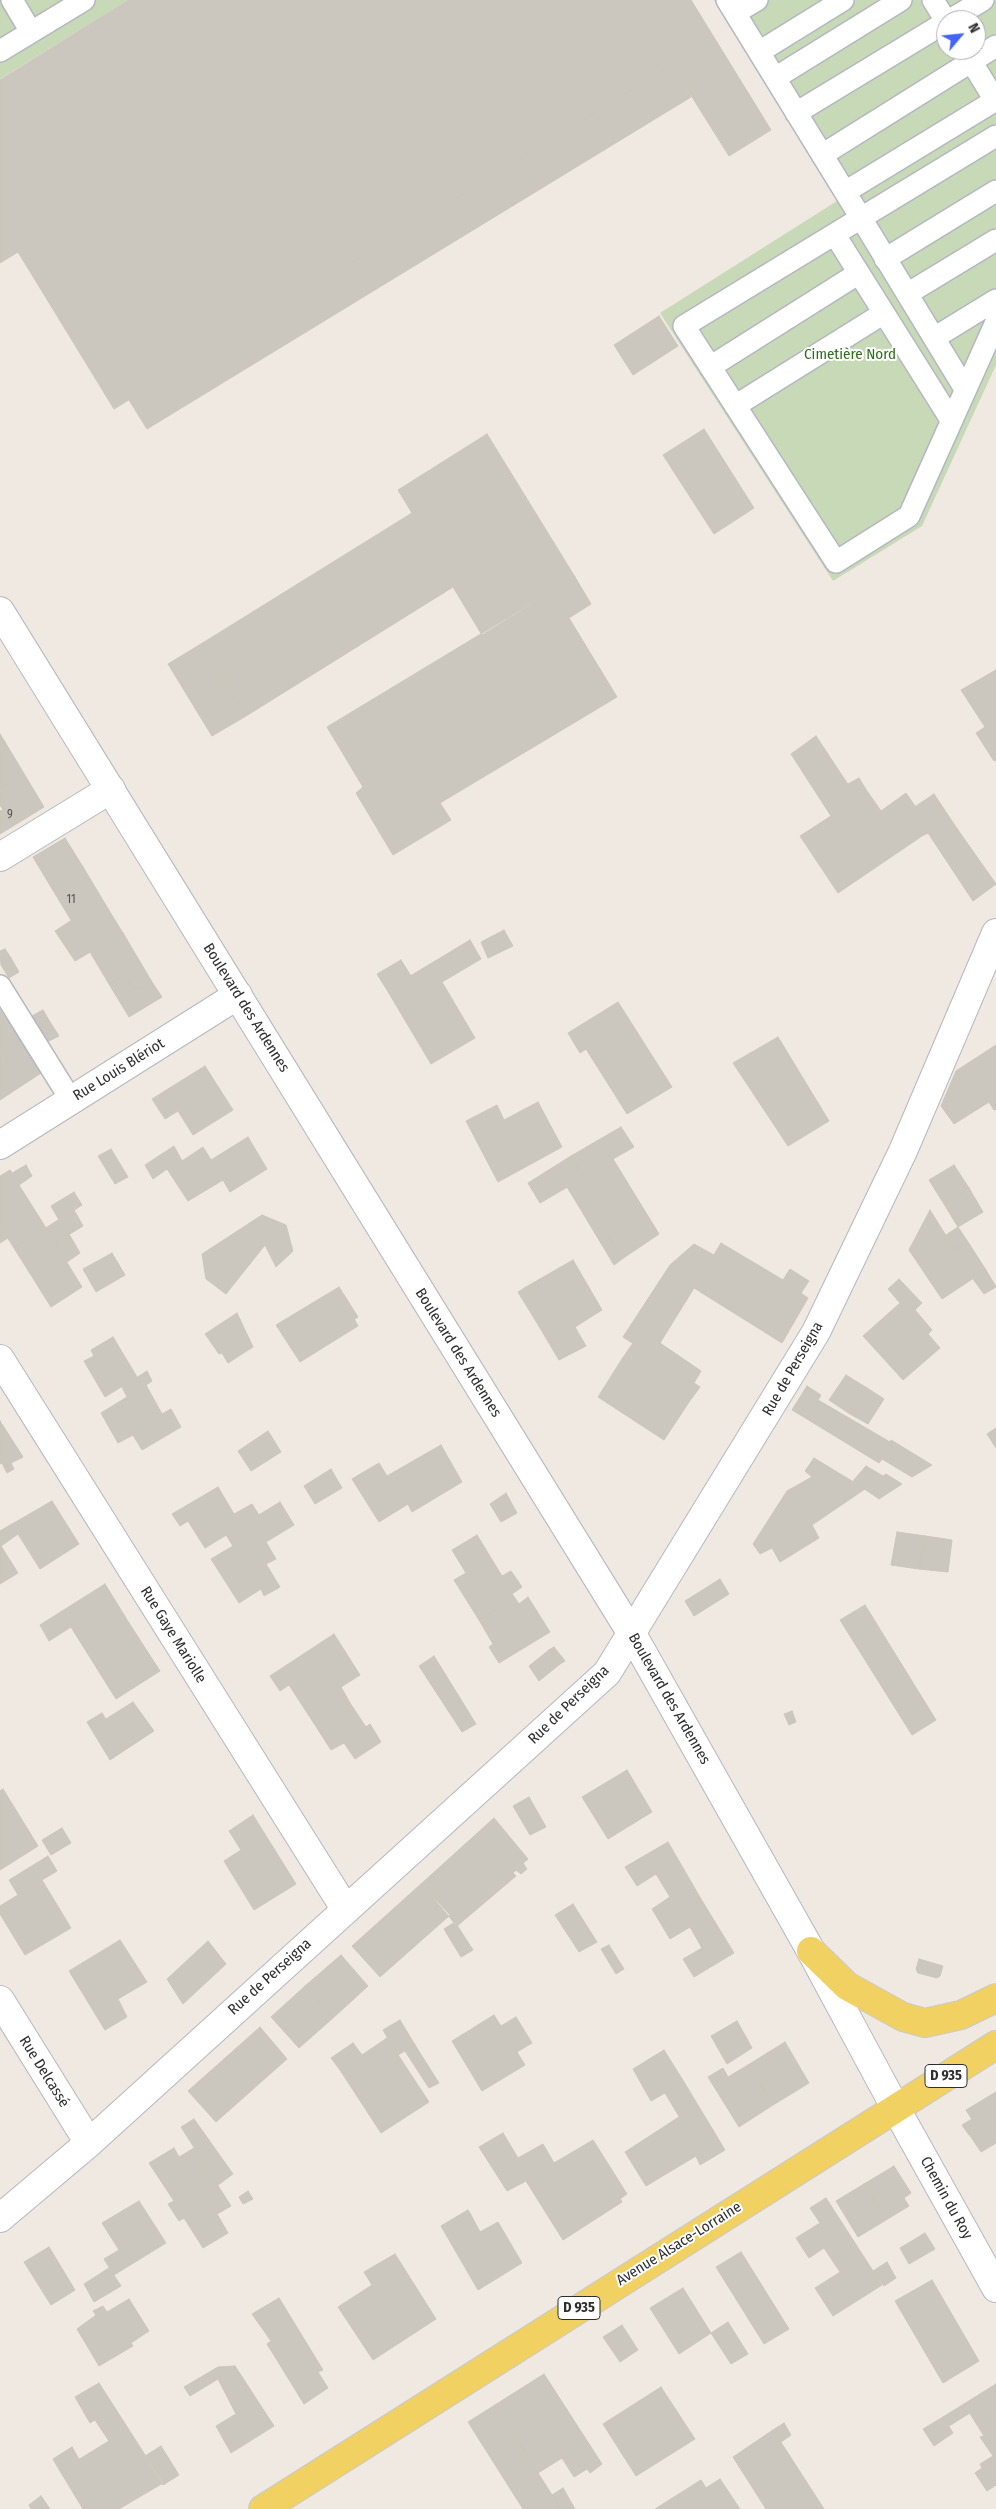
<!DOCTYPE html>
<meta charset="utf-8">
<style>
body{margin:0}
#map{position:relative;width:996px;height:2509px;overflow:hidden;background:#efe9e1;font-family:"Fira Sans Condensed",sans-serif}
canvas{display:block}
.north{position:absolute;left:936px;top:10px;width:50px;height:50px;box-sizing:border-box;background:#fff;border:1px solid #ababab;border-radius:50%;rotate:62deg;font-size:14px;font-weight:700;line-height:20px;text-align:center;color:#2e2e2e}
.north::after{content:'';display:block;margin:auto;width:18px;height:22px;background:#4264fb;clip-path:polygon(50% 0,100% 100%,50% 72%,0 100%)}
</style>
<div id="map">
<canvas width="996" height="2509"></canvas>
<div class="north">N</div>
</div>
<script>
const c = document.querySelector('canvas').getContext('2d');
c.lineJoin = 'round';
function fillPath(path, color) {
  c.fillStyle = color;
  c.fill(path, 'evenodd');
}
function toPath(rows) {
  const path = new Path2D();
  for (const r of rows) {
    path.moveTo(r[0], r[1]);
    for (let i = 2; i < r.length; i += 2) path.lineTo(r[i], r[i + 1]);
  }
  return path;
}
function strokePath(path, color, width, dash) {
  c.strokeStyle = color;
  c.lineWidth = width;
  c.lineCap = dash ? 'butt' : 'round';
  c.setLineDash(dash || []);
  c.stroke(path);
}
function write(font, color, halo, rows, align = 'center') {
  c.font = font + ' "Fira Sans Condensed",sans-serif';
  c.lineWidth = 4;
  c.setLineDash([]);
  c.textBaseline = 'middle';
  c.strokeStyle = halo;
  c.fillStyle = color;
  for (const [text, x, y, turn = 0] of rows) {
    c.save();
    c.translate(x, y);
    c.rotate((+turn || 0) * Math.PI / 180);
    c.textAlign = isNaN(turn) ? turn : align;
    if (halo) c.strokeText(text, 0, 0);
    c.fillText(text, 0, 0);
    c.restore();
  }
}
fillPath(toPath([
 [0,0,129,0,0,79],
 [714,0,996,0,996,365,922,526,833,581,660,313,837,201],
 [946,20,976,20,976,50,946,50]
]), '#c8d9b8');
const building = toPath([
 [129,0,691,0,771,130,729,156,672,65,114,409,18,252,0,263,0,80,129,0],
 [672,65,691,97,147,429,129,400,672,65],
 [659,316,678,346,633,375,614,345,659,316],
 [704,429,754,508,714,534,663,455,704,429],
 [487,434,575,577,482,635,453,587,246,716,201,644,412,513,398,490,487,434],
 [575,577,591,604,569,618,617,697,440,803,451,820,393,855,356,793,363,787,327,727,575,577],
 [201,644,246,716,212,736,168,664,201,644],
 [996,670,996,760,994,761,976,733,985,727,961,690,996,670],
 [0,734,5,742,0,745,0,734],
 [816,736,857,798,867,791,881,811,906,793,915,806,907,812,922,836,838,893,800,836,831,816,791,754,816,736],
 [5,742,35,792,24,799,23,796,16,800,8,785,0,789,0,745,5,742],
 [859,778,867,791,857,798,848,784,859,778],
 [8,785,16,800,23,796,24,799,35,792,44,807,0,834,0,811,3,810,0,805,0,789,8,785],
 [934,794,958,830,936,845,928,833,922,836,907,812,934,794],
 [958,830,996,884,973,901,936,845,958,830],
 [65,838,83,867,51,887,33,857,65,838],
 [83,867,113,917,102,924,100,921,94,926,86,911,71,920,51,887,83,867],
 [86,911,94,926,100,921,102,924,113,917,123,933,75,961,55,931,86,911],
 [504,930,513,946,488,958,481,942,504,930],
 [123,933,152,982,141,989,139,985,133,989,124,975,109,984,90,952,123,933],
 [470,940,481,959,442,982,475,1038,431,1064,387,990,470,940],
 [5,949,11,958,1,965,0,951,5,949],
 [11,958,19,972,9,978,1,965,11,958],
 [401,960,411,976,387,990,377,974,401,960],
 [124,975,133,989,139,985,141,989,152,982,162,997,129,1017,109,984,124,975],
 [618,1002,672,1087,627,1114,586,1049,580,1053,568,1033,618,1002],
 [0,1010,32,1058,19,1067,17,1063,11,1067,2,1053,0,1055,0,1010],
 [43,1010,50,1022,40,1029,32,1016,43,1010],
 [50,1022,59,1036,47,1042,40,1029,50,1022],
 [778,1037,829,1121,788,1146,733,1063,778,1037],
 [996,1045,996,1109,994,1110,989,1102,954,1124,941,1106,956,1071,996,1045],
 [2,1053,11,1067,17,1063,19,1067,32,1058,41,1073,0,1100,0,1055,2,1053],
 [205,1066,233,1110,193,1135,178,1111,165,1119,152,1099,205,1066],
 [538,1102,562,1147,498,1182,466,1121,497,1105,504,1120,538,1102],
 [621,1127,634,1147,613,1159,659,1234,622,1259,592,1210,584,1215,567,1187,583,1178,571,1156,621,1127],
 [248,1137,267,1169,230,1192,223,1180,188,1201,167,1169,153,1179,145,1165,174,1146,182,1161,203,1147,211,1160,248,1137],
 [111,1149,128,1177,115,1184,98,1156,111,1149],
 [571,1156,583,1178,540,1203,528,1183,571,1156],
 [26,1165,32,1176,19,1185,46,1228,14,1248,0,1226,0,1176,10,1170,12,1173,26,1165],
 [954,1165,969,1188,944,1204,929,1180,954,1165],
 [969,1188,983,1212,958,1227,944,1204,969,1188],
 [74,1192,82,1205,59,1220,51,1206,74,1192],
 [74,1210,83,1226,55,1243,82,1287,51,1307,14,1248,74,1210],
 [592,1210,622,1259,614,1265,584,1215,592,1210],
 [930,1210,955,1250,968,1242,986,1270,942,1299,909,1250,930,1210],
 [262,1215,286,1225,293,1251,276,1267,265,1245,226,1294,206,1279,202,1254,262,1215],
 [0,1226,8,1238,0,1243,0,1226],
 [958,1227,968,1242,955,1250,946,1235,958,1227],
 [69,1234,80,1253,67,1262,55,1243,69,1234],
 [721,1243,783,1280,790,1269,809,1281,801,1293,808,1298,782,1343,694,1288,660,1343,701,1371,694,1383,623,1337,670,1265,694,1244,714,1255,721,1243],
 [112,1253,125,1275,96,1292,83,1269,112,1253],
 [573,1260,602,1310,575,1327,586,1346,559,1360,537,1323,545,1319,526,1287,573,1260],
 [986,1270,996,1287,984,1294,973,1279,986,1270],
 [899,1279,922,1303,915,1310,932,1330,928,1334,940,1348,903,1380,863,1336,900,1303,888,1289,899,1279],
 [339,1287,358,1317,342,1327,345,1334,300,1362,276,1325,339,1287],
 [526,1287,545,1319,537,1323,518,1292,526,1287],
 [237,1313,253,1347,228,1363,222,1353,219,1354,205,1334,237,1313],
 [354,1319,358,1326,345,1334,342,1327,354,1319],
 [113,1337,137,1377,105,1397,84,1361,94,1356,91,1350,113,1337],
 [633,1343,700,1387,689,1402,622,1359,633,1343],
 [622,1359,689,1402,664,1440,598,1397,622,1359],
 [147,1371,152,1381,146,1385,162,1414,171,1409,181,1427,142,1450,133,1435,118,1443,101,1413,127,1397,122,1387,147,1371],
 [846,1375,867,1388,850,1414,829,1400,846,1375],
 [807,1386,821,1395,807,1419,792,1410,807,1386],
 [867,1388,884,1399,868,1424,850,1414,867,1388],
 [818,1400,890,1442,891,1440,932,1465,912,1477,882,1459,879,1463,807,1419,818,1400],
 [0,1421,23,1457,11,1463,14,1469,7,1473,2,1463,0,1464,0,1421],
 [996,1428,996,1448,987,1434,996,1428],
 [268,1431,281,1452,251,1471,238,1451,268,1431],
 [441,1445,462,1482,412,1512,408,1504,379,1522,352,1479,379,1463,387,1476,441,1445],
 [814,1458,865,1489,812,1525,819,1538,780,1562,772,1548,760,1554,753,1544,787,1491,812,1477,805,1471,814,1458],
 [866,1466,883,1476,886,1474,902,1484,879,1499,853,1481,866,1466],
 [331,1469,342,1488,315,1504,304,1486,331,1469],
 [218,1487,234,1514,252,1504,259,1515,205,1548,188,1521,180,1526,172,1514,218,1487],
 [506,1493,517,1513,501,1522,490,1504,506,1493],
 [52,1501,79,1544,40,1569,18,1534,1,1546,18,1573,0,1584,0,1531,52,1501],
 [280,1502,294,1525,266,1542,276,1559,266,1564,280,1587,264,1596,261,1589,239,1603,211,1559,233,1546,226,1535,280,1502],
 [897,1532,925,1536,919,1569,891,1565,897,1532],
 [477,1535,502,1576,511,1571,522,1587,512,1594,515,1598,479,1620,454,1580,466,1573,452,1550,477,1535],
 [925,1536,952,1540,948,1572,919,1569,925,1536],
 [720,1579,729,1594,694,1616,685,1601,720,1579],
 [105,1584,129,1623,86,1651,71,1627,49,1641,40,1625,105,1584],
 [528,1597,550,1632,499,1663,489,1647,493,1644,479,1620,515,1598,519,1604,528,1597],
 [865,1605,936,1720,912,1735,840,1620,865,1605],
 [129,1623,160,1671,116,1699,86,1651,129,1623],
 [334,1634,360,1675,341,1687,350,1703,315,1725,289,1685,280,1691,270,1676,334,1634],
 [554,1647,565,1661,560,1664,549,1650,554,1647],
 [549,1650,560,1664,539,1681,529,1666,549,1650],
 [434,1656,476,1724,462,1732,419,1666,434,1656],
 [133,1702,154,1731,125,1750,106,1719,133,1702],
 [350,1703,366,1727,370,1724,381,1742,355,1759,344,1743,331,1750,315,1725,350,1703],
 [792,1711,796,1722,789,1725,784,1714,792,1711],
 [102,1713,125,1750,110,1760,87,1722,102,1713],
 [627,1770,652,1812,608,1839,582,1797,627,1770],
 [3,1789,38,1846,0,1870,0,1791,3,1789],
 [529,1797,546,1827,530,1835,513,1806,529,1797],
 [253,1815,296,1884,254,1910,224,1861,241,1850,229,1831,253,1815],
 [494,1818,528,1859,523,1863,527,1869,521,1874,516,1870,513,1873,516,1876,457,1926,421,1884,494,1818],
 [62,1828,71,1843,51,1855,42,1840,62,1828],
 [668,1842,701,1899,661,1924,652,1909,670,1897,656,1874,637,1886,625,1867,668,1842],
 [48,1856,57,1871,42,1880,71,1928,25,1955,0,1914,0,1906,18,1895,9,1880,48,1856],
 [421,1884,450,1915,380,1977,352,1946,421,1884],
 [701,1899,734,1953,694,1977,683,1959,702,1948,690,1927,670,1939,661,1924,701,1899],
 [573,1904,597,1942,579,1952,555,1915,573,1904],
 [455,1922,473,1950,461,1957,444,1929,455,1922],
 [120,1940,147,1982,118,1999,127,2017,105,2030,69,1971,120,1940],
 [208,1941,226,1964,183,2004,167,1979,208,1941],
 [609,1945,624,1969,616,1974,601,1949,609,1945],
 [341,1955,368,1986,333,2018,305,1986,341,1955],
 [919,1959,943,1966,940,1976,937,1978,918,1973,916,1969,919,1959],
 [305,1986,333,2018,299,2048,271,2017,305,1986],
 [494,2015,525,2065,482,2091,452,2041,494,2015],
 [516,2017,532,2043,517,2052,501,2026,516,2017],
 [400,2020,415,2045,398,2055,383,2030,400,2020],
 [737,2021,746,2037,720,2052,711,2036,737,2021],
 [260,2027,287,2059,252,2090,224,2059,260,2027],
 [746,2037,752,2048,727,2064,720,2052,746,2037],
 [387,2038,429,2102,381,2133,340,2070,387,2038],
 [785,2042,809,2083,773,2105,748,2065,785,2042],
 [353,2043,362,2055,340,2070,331,2058,353,2043],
 [415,2045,439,2083,429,2088,405,2051,415,2045],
 [664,2050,684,2082,651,2101,633,2069,664,2050],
 [224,2059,252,2090,216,2122,188,2091,224,2059],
 [748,2065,773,2105,739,2127,708,2077,723,2068,728,2077,748,2065],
 [684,2082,725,2150,700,2165,696,2156,701,2153,665,2093,684,2082],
 [996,2092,996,2143,981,2152,969,2134,978,2129,966,2110,996,2092],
 [679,2117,701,2153,646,2186,625,2152,679,2117],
 [194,2119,233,2174,218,2185,181,2127,194,2119],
 [972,2119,978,2129,969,2135,962,2125,972,2119],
 [503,2133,518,2158,543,2144,554,2163,593,2140,627,2194,620,2199,622,2202,563,2240,526,2181,507,2191,479,2147,503,2133],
 [174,2148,179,2157,194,2148,231,2206,217,2214,228,2233,203,2248,184,2218,179,2221,168,2204,174,2201,149,2163,174,2148],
 [894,2166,911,2193,904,2198,909,2206,886,2220,864,2184,894,2166],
 [864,2184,886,2220,858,2237,836,2201,864,2184],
 [248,2191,253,2199,243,2204,239,2197,248,2191],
 [826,2198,864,2257,840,2272,824,2248,809,2258,796,2238,820,2223,810,2208,826,2198],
 [139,2201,166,2243,114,2275,104,2259,119,2250,102,2223,139,2201],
 [468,2210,471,2215,459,2222,456,2217,468,2210],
 [471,2215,480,2232,498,2222,522,2263,478,2290,441,2226,456,2217,459,2222,471,2215],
 [925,2233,935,2249,909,2264,900,2248,925,2233],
 [49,2247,75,2290,51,2305,24,2262,49,2247],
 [741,2252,789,2329,764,2344,716,2267,741,2252],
 [395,2254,436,2319,373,2360,338,2307,372,2285,364,2272,395,2254],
 [864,2257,882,2285,833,2316,815,2288,864,2257],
 [887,2262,896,2278,884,2286,873,2271,887,2262],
 [109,2268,121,2286,94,2302,84,2284,109,2268],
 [932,2280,979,2361,943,2383,895,2301,932,2280],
 [683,2288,711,2333,679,2354,650,2308,683,2288],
 [279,2298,323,2370,318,2372,328,2388,304,2404,267,2344,271,2341,252,2314,279,2298],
 [129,2299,149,2331,131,2343,133,2346,99,2366,77,2329,96,2315,93,2311,103,2306,107,2312,129,2299],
 [728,2322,748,2354,731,2364,711,2333,728,2322],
 [622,2325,638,2350,620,2362,603,2337,622,2325],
 [235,2366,274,2426,231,2453,216,2426,236,2414,218,2379,190,2396,184,2387,218,2367,235,2366],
 [544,2374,602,2464,590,2473,587,2469,574,2477,562,2458,538,2473,495,2405,544,2374],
 [99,2383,163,2483,119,2509,83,2509,60,2471,109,2441,95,2420,90,2423,75,2397,99,2383],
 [996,2384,996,2485,987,2491,975,2473,982,2468,980,2464,993,2456,980,2437,984,2436,964,2404,996,2384],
 [661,2387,695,2439,636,2476,603,2424,661,2387],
 [964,2404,970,2413,949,2426,943,2417,964,2404],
 [495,2405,538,2473,561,2509,523,2509,468,2422,495,2405],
 [943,2417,953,2433,934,2446,923,2429,943,2417],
 [784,2423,791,2435,781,2442,773,2430,784,2423],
 [773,2430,815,2495,824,2509,766,2509,733,2457,773,2430],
 [161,2446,179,2475,163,2485,145,2456,161,2446],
 [72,2447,79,2459,60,2471,53,2459,72,2447],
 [720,2479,740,2509,655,2509,701,2480,706,2488,720,2479],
 [563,2488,575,2509,561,2509,552,2495,563,2488],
 [41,2496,50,2509,31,2509,29,2505,41,2496]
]);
fillPath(building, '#cbc7bf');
strokePath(building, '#cbc5ba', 1);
const lane = toPath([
 [12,0,31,32],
 [727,0,861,218,684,326,836,562,909,516,996,322],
 [933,0,946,21],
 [735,13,757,0],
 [950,20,983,0],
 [0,51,84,0],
 [965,51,996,102],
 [759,52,843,0],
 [775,78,901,0],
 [796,113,946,22],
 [822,155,996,46],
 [845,192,996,100],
 [835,235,951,420],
 [885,259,996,191],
 [907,294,996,240],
 [934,338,996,300],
 [710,367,859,273],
 [965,389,861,218,996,136],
 [735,406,884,313],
 [0,986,71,1100]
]);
const street = toPath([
 [0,857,111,789],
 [0,1145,238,995],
 [0,1359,346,1910],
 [0,2000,89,2143],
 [895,2107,996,2288],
 [0,2218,89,2143,607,1673,816,1332,903,1151,996,933]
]);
const secondary = toPath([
 [0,611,632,1634,811,1951,895,2107]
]);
const primary = toPath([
 [811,1951,847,1986,903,2017,925,2023,961,2015,996,1998],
 [263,2509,996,2045]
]);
strokePath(lane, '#b4b7c1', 24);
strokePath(street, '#b4b7c1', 30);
strokePath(secondary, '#b4b7c1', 30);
strokePath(primary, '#c9c9c9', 30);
strokePath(lane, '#fff', 21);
strokePath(street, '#fff', 28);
strokePath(secondary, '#fff', 28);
strokePath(primary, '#f2d163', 28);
write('12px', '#555452', null, [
 ["9",10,815],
 ["11",71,900]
]);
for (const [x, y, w] of [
 [946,2076,42],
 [579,2308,42]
]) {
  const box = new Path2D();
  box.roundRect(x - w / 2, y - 11.5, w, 23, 4);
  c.fillStyle = '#fff';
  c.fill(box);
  strokePath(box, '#2e2e2e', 1);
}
write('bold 14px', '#2e2e2e', null, [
 ["D 935",946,2076],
 ["D 935",579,2308]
]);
write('15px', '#2c6e1b', '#fff', [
 ["Cimetière Nord",850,355]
]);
write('15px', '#2e2e2e', '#fff', [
 ["Boulevard des Ardennes",246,1008,58],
 ["Rue Louis Blériot",119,1070,-32],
 ["Boulevard des Ardennes",458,1353,58],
 ["Rue de Perseigna",793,1369,-60],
 ["Rue Gaye Mariolle",173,1635,58],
 ["Boulevard des Ardennes",669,1699,60],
 ["Rue de Perseigna",569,1705,-44],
 ["Rue de Perseigna",270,1977,-42],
 ["Rue Delcassé",44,2072,58],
 ["Chemin du Roy",946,2198,61],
 ["Avenue Alsace-Lorraine",679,2244,-32]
]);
</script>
